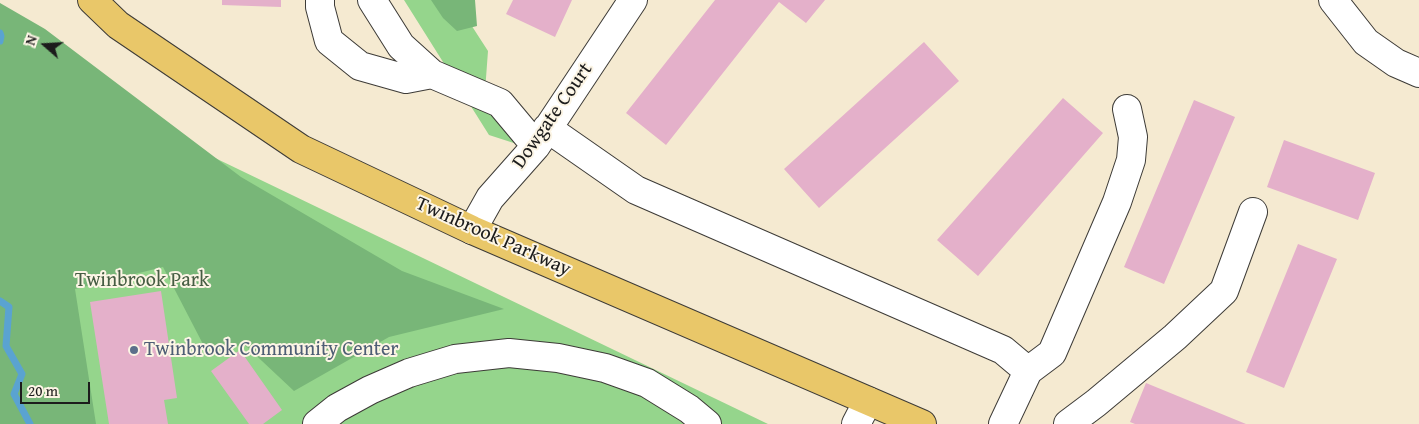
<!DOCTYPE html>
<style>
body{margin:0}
#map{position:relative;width:1419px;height:424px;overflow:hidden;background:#f5ead1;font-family:"Gentium Book Plus",serif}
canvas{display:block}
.north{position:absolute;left:20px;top:20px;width:50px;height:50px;-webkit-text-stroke:4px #fcf5e5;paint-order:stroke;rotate:289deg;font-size:14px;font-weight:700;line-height:20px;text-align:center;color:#1c1c1c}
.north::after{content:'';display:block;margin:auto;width:18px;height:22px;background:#1c1c1c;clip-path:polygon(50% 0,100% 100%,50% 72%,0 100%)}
.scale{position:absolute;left:20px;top:382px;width:70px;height:22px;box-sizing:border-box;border:2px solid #1c1c1c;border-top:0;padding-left:6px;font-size:15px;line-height:18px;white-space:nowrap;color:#1c1c1c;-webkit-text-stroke:4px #fcf5e5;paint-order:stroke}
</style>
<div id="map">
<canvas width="1419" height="424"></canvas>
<div class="north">N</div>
<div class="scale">20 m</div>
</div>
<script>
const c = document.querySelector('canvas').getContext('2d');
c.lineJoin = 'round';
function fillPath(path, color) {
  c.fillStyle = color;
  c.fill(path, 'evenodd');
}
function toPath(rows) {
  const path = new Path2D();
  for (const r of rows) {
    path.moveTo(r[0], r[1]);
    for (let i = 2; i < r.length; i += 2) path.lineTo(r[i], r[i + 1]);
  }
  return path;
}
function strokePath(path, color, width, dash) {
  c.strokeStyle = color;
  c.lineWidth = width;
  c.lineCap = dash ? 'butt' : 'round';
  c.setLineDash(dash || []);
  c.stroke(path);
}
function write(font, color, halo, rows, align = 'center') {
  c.font = font + ' "Gentium Book Plus",serif';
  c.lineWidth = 4;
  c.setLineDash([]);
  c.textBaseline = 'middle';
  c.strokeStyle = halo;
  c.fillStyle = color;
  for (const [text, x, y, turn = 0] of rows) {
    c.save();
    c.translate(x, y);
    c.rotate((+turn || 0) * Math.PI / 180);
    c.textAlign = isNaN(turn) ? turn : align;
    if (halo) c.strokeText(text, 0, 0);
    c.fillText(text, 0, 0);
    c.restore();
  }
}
fillPath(toPath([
 [404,0,455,0,488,51,484,105,523,146,489,135],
 [0,22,161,132,768,424,0,424]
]), '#95d58c');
fillPath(toPath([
 [431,0,475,0,477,26,457,31,443,18],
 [0,3,45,29,241,177,402,271,504,309,389,337,294,391,246,346,205,348,163,267,75,289,96,424,0,424]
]), '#78b678');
strokePath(toPath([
 [0,33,1,36,0,41],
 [0,301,9,307,6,346,22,374,14,394,30,424]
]), '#5aa3d1', 7);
fillPath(toPath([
 [222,0,281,0,281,7,222,5],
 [513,0,572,0,555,37,506,14],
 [715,0,825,0,806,23,779,2,666,145,626,113],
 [924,42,959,81,819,208,784,169],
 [1063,98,1103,133,978,276,937,240],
 [1194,100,1235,117,1164,284,1124,267],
 [1284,140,1375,173,1358,220,1267,187],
 [1298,244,1337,259,1284,388,1246,372],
 [161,291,177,398,164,400,168,424,109,424,90,302],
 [240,350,282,410,263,424,249,424,211,371],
 [1146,383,1246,424,1135,424,1130,422]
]), '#e4b0ca');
const minor = toPath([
 [320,0,320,7,329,41,360,66,406,79,432,74],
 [372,0,401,46,432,74,500,103,536,146],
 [1333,0,1366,42,1396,63,1419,73],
 [547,128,636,190,1003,350,1028,371,1003,424],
 [472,230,490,198,536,146,633,0],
 [1028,371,1052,353,1117,202,1131,160,1133,137,1127,109],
 [317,424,337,408,370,390,409,373,455,359,509,353,558,358,605,368,647,383,689,409,707,424],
 [856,424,868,401],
 [1068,424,1096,403,1175,337,1224,291,1253,212]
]);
const major = toPath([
 [92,0,118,25,301,149,472,230,922,424]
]);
strokePath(minor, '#3d3b37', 30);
strokePath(major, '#3d3b37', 30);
strokePath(minor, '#fff', 28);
strokePath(major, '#e9c769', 28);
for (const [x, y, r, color] of [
 [134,350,5,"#5c6f8a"]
]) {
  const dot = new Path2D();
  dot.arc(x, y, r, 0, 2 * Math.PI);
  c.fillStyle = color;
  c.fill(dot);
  strokePath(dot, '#fcf5e5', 2);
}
write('20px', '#1c1c1c', '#fcf5e5', [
 ["Dowgate Court",553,116,-55],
 ["Twinbrook Parkway",493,237,24]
]);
write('20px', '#465d43', '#fcf5e5', [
 ["Twinbrook Park",142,281]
]);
write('20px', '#4e5e75', '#fcf5e5', [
 ["Twinbrook Community Center",144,350]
], 'left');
</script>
